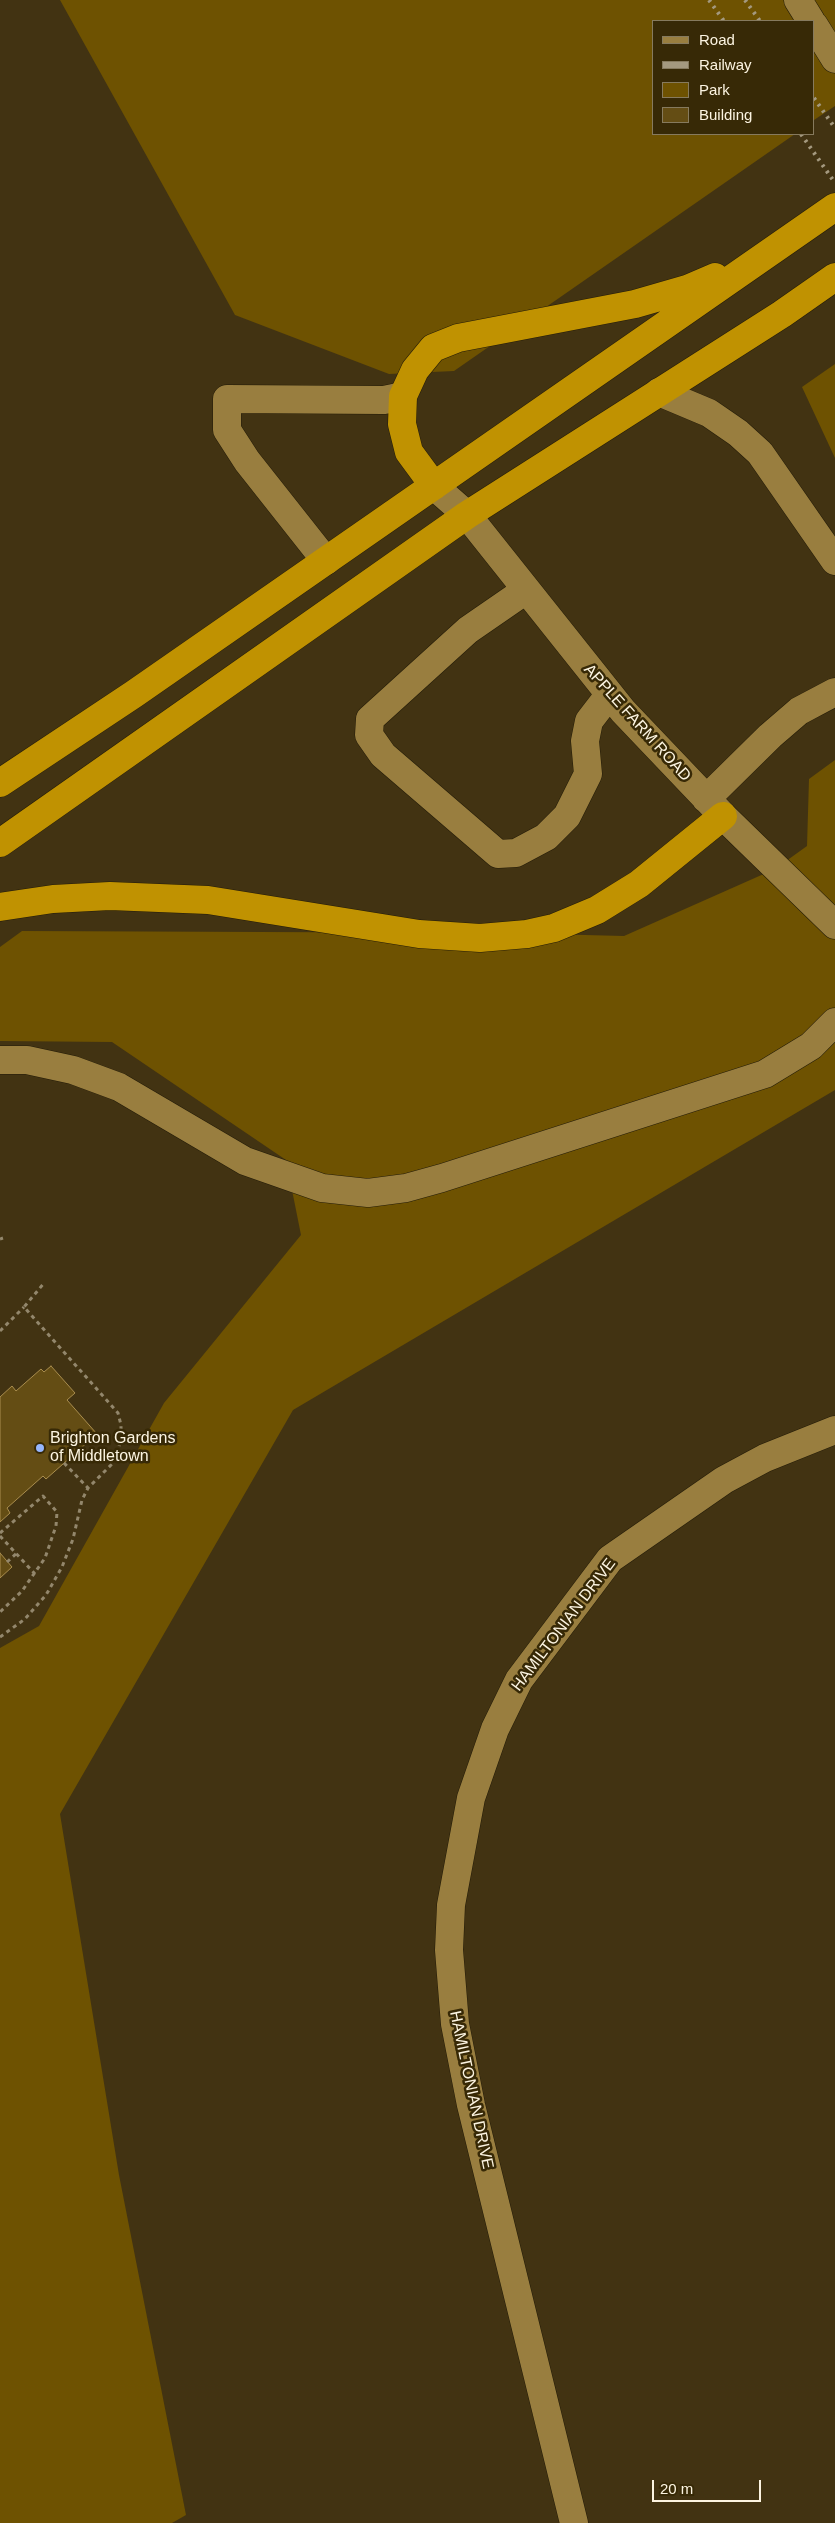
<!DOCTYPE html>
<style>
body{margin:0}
#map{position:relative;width:835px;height:2523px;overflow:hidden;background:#423312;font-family:Helvetica,sans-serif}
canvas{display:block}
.legend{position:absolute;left:652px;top:20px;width:162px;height:115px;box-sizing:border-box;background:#372906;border:1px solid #867a5e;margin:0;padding:6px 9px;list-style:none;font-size:15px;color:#fcf4e1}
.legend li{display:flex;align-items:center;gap:10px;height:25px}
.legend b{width:25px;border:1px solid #867a5e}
.scale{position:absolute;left:652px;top:2480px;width:109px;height:22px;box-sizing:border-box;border:2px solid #fcf4e1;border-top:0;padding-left:6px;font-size:15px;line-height:18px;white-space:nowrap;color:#fcf4e1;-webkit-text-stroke:4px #372906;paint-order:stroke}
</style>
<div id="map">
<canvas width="835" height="2523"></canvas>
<ul class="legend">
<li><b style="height:6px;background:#997e3f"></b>Road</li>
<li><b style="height:6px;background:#a4997f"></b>Railway</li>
<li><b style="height:14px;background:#6e5201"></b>Park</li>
<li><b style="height:14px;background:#644d14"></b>Building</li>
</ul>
<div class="scale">20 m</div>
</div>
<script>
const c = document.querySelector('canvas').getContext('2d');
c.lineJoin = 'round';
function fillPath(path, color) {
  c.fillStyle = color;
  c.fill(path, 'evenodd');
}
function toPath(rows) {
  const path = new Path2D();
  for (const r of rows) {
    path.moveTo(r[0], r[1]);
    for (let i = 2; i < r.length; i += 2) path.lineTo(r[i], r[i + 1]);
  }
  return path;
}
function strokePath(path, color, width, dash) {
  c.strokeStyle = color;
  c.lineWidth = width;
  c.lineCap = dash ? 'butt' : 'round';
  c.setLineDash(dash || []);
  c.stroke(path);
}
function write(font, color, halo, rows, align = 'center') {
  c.font = font + ' Helvetica,sans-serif';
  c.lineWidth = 5;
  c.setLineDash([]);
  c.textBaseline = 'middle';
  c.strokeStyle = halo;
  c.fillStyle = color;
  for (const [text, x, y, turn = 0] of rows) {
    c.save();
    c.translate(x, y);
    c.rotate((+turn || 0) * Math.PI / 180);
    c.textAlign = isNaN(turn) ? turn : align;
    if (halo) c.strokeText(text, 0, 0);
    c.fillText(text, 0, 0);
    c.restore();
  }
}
fillPath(toPath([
 [60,0,835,0,835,106,814,120,814,21,654,21,654,134,795,134,454,371,389,374,235,315],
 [835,364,835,458,802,387],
 [835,760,835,1090,293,1410,60,1814,119,2175,186,2515,172,2523,0,2523,0,1648,39,1626,164,1403,301,1235,286,1160,112,1042,0,1041,0,947,22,931,506,933,624,936,775,869,807,846,809,779]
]), '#6e5201');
const building = toPath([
 [51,1366,75,1393,67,1400,97,1434,46,1479,43,1476,7,1508,10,1513,0,1522,0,1397,12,1386,16,1391,41,1369,44,1372,51,1366],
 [0,1553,12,1567,0,1578,0,1553]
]);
fillPath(building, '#644d14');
strokePath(building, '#a98d4e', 1);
const minor = toPath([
 [798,0,811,21],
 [814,25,835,59],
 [659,392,709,413,738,433,760,453,835,561],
 [434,486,467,515,623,711,723,816,835,925],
 [326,561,247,461,227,430,227,399,384,400,403,396],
 [526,590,468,630,370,719,369,735,383,755,498,854,516,853,546,837,567,816,588,774,585,741,589,721,609,695],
 [706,799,770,736,799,711,835,692],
 [0,1060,27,1060,73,1070,119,1087,245,1161,322,1188,368,1193,406,1188,442,1178,765,1074,811,1046,835,1022],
 [574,2523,471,2105,455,2024,449,1950,451,1905,471,1798,495,1729,519,1680,610,1559,724,1480,765,1458,835,1430]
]);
const highway = toPath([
 [434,486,409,452,402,424,403,396,415,370,433,348,458,338,635,304,687,289,715,277],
 [0,783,134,694,835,207],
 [0,843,467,515,782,314,835,277],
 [0,907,53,899,110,896,208,900,419,934,480,938,527,934,554,928,597,910,639,884,723,816]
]);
strokePath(minor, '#241c08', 29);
strokePath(highway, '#241c08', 29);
strokePath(toPath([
 [0,1239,3,1238],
 [0,1331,24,1307],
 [64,1463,88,1488],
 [0,1533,43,1496,57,1512,56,1526,45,1558,22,1591,0,1612],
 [0,1536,35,1574],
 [7,1562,17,1553],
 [0,1637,25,1619,46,1595,62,1567,73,1539,82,1500,88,1488,114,1462,121,1440,121,1425,118,1413,24,1307,45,1282]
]), '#93876c', 3, [4, 4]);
strokePath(minor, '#997e3f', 28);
strokePath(highway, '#c09201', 28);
strokePath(toPath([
 [709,0,724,21],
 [745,0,760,21],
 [814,98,835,128],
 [801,134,835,183]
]), '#a4997f', 4, [2.5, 5]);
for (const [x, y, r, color] of [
 [40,1448,5,"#96b6fd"]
]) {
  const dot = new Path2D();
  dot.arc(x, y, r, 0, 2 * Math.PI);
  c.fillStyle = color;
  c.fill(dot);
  strokePath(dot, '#372906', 2);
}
write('16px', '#fcf4e1', '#372906', [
 ["APPLE FARM ROAD",637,723,48],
 ["HAMILTONIAN DRIVE",564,1625,-53],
 ["HAMILTONIAN DRIVE",471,2090,78]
]);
write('16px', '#fcf4e1', '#372906', [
 ["Brighton Gardens",50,1439],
 ["of Middletown",50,1457]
], 'left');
</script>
